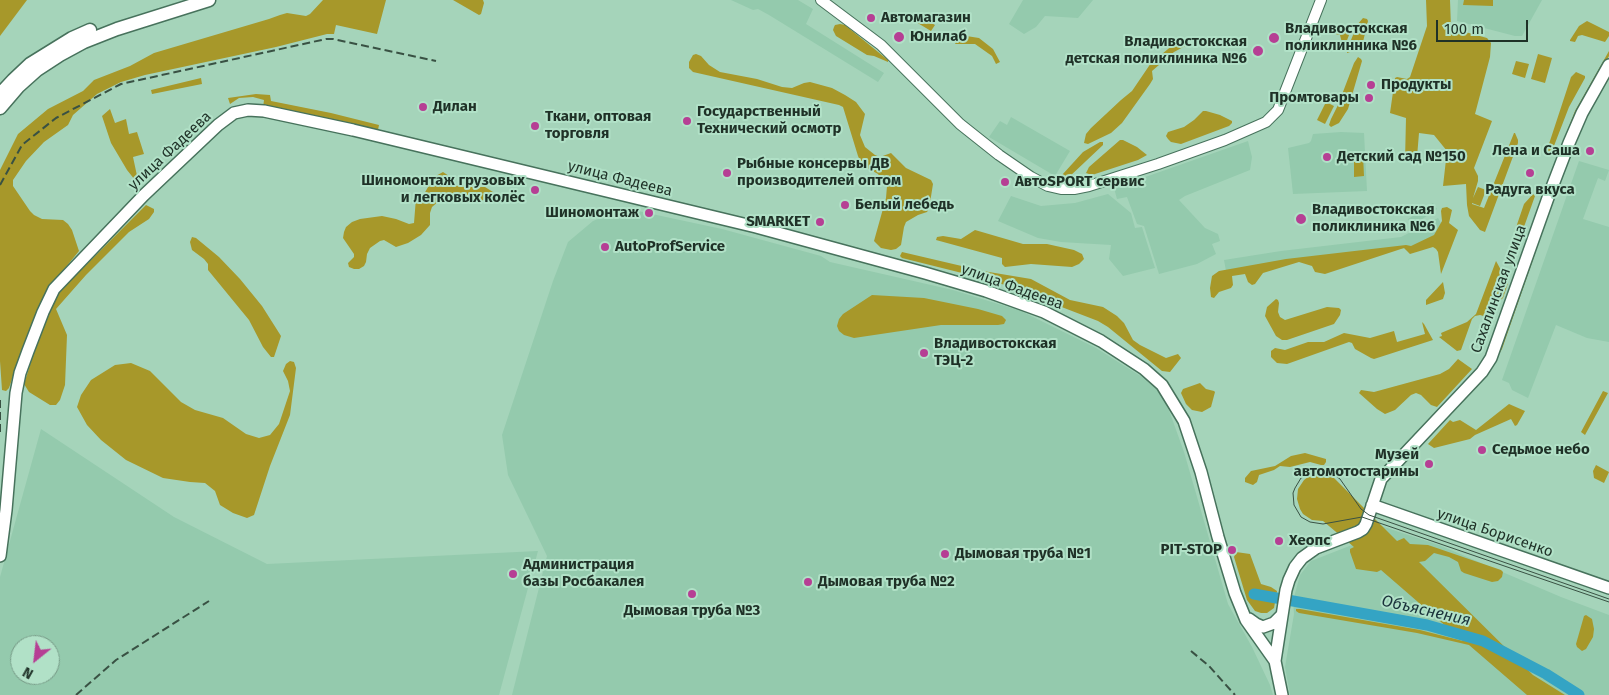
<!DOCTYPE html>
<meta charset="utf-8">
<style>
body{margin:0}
#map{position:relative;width:1609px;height:695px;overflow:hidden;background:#a5d4ba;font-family:"Fira Sans",sans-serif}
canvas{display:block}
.north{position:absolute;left:10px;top:635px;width:50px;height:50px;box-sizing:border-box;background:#b1e1c7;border:1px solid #779b87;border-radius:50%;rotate:209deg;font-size:14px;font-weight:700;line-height:20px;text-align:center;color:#1f3127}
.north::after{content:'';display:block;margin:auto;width:18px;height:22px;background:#b63f94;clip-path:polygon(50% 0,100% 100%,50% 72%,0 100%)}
.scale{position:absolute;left:1436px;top:20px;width:92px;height:22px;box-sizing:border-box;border:2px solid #1f3127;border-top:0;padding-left:6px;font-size:15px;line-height:18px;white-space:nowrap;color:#1f3127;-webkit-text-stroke:4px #b1e1c7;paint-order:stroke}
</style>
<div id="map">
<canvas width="1609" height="695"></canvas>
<div class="north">N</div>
<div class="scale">100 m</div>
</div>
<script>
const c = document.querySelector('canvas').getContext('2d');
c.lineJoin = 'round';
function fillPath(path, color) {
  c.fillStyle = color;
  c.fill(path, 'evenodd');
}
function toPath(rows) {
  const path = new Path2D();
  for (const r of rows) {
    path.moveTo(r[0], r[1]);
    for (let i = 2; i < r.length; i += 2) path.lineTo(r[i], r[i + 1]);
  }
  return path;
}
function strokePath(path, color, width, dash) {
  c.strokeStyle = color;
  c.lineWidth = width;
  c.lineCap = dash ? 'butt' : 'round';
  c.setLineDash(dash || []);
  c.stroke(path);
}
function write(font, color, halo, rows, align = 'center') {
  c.font = font + ' "Fira Sans",sans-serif';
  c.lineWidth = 4;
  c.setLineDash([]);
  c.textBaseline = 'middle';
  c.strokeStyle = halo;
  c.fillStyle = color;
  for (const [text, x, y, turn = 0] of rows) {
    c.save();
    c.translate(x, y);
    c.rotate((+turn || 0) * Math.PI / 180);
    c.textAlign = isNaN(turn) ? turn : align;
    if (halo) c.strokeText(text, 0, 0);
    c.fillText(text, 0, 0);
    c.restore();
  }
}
fillPath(toPath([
 [731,0,798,0,813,9,806,24,884,73,878,82,769,15,758,9,753,10],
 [1023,0,1093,0,1078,18,1045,16,1036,27,1024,34,1009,24],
 [1458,0,1542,0,1522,36,1515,36,1457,21],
 [1011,117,1070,151,1055,176,989,137,1000,121,1007,125],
 [1341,132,1364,133,1367,191,1293,194,1288,148,1309,143,1311,141,1313,134],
 [1248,141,1252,157,1250,170,1185,196,1179,200,1205,228,1218,234,1220,241,1212,244,1216,254,1197,264,1159,274,1144,226,1137,224,1127,197,1117,199,1114,188],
 [1579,161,1609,170,1605,181,1598,178,1583,219,1609,227,1609,342,1587,338,1556,325,1528,398,1512,390,1509,383,1502,380],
 [1108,194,1131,213,1135,228,1142,227,1155,268,1123,276,1109,259,1111,245,1061,242,1038,238,998,221,1011,196,1041,206,1075,203],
 [1433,203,1437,209,1412,226,1408,219],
 [624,208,722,229,821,256,830,262,953,290,1021,311,1096,348,1142,377,1161,393,1170,413,1184,452,1228,604,1252,647,1270,685,1273,695,512,695,547,556,508,475,502,435,553,281,568,242,593,221],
 [1438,218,1442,225,1433,237,1411,248,1372,251,1226,271,1224,260,1281,251,1401,237],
 [41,429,174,517,267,564,538,551,499,695,0,695,0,577],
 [20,645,50,645,50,675,20,675],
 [1378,525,1439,545,1561,597,1609,615,1609,695,1290,695,1285,667,1294,614,1293,601,1300,575,1311,561,1375,536]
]), '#94caad');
fillPath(toPath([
 [0,0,27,0,0,36],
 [323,0,386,0,377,34,336,25,334,34,327,34,276,47,145,75,121,82,97,94,73,115,68,125,44,142,26,161,13,180,13,186,30,211,34,215,42,219,63,220,68,224,72,230,79,251,49,288,20,355,9,388,6,391,2,390,0,361,0,170,18,134,48,109,83,91,94,80,130,66,154,53,269,19,280,15,287,13,306,16,310,14],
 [453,0,483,0,484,3,481,14,479,15],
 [1426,0,1450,0,1451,28,1487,38,1491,43,1490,57,1475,114,1492,121,1474,168,1478,176,1478,181,1473,198,1478,187,1486,190,1480,206,1472,203,1472,204,1484,208,1514,133,1515,133,1518,140,1518,143,1485,232,1480,230,1469,216,1467,205,1466,184,1443,186,1447,151,1434,135,1419,133,1417,157,1409,162,1405,161,1406,118,1390,113,1395,78,1397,77,1407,79,1410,77,1427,26],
 [1464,0,1493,0,1493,6,1463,5],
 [914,13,935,25,931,31,911,19],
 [1363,18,1367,19,1368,21,1362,46,1359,49,1347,53,1347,50,1357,25],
 [1587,21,1609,32,1609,36,1605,42,1582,35,1578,36,1575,42,1570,41,1570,40,1579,26],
 [840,24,845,25,883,56,888,60,888,62,874,56,867,55,836,36,833,30,834,27,835,25],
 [1329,25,1352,27,1346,43,1342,43,1340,35,1326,32,1325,27],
 [960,35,979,38,993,49,1000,62,996,64,992,56,975,44,955,44],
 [1179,40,1188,40,1189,42,1187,45,1174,52,1152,71,1153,79,1150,84,1122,123,1111,133,1088,144,1084,143,1086,134,1091,128,1121,100,1132,91,1151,63],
 [1609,51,1609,56,1578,112,1529,236,1543,193,1575,111],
 [696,54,701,56,709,65,720,72,757,79,782,87,792,88,804,83,810,82,832,88,845,95,856,102,865,114,860,135,865,147,875,155,880,157,891,153,906,168,931,180,933,184,929,209,927,212,918,215,906,222,904,227,901,245,896,249,891,250,881,248,874,241,886,198,887,186,878,174,862,165,858,156,843,107,839,105,693,72,689,68,689,62,693,55],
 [1538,54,1552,58,1545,83,1531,79],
 [1358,57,1361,59,1362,61,1348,109,1339,123,1331,127,1329,125,1331,119,1338,105,1354,63],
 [1516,61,1529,64,1525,78,1512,74],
 [1576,72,1585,76,1585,78,1569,107,1552,151,1550,153,1548,153,1547,150,1571,77],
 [201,78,202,84,152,94,151,90],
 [256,94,270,95,271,101,331,113,379,125,378,130,381,131,263,108,264,100,253,97,239,98,230,104,228,98],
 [1326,102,1334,106,1325,124,1317,120],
 [110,109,115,123,126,119,129,134,137,132,144,154,133,157,139,185,127,170,111,143,102,116],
 [1203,111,1206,111,1220,115,1232,121,1232,123,1229,126,1181,144,1171,142,1168,139,1166,136,1168,132,1184,127,1194,120],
 [1120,140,1123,140,1137,147,1147,155,1138,160,1092,175,1086,173,1089,167],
 [1100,142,1103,142,1103,145,1068,178,1062,179,1061,178,1062,175,1083,152],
 [1354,155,1363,155,1364,176,1354,177],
 [443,172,449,176,451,184,454,185,464,187,485,187,493,192,497,201,488,200,466,201,445,196,432,207,430,213,430,225,421,235,408,243,396,247,384,240,380,241,370,248,367,254,366,262,364,266,359,269,354,269,349,267,348,263,354,257,354,254,343,238,344,232,346,227,352,222,360,219,382,216,396,219,409,224,414,223,416,198,418,196,424,194,434,177],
 [1533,194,1535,196,1520,238,1516,240,1515,246,1516,250,1510,266,1507,256,1508,251,1524,204],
 [146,205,154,209,154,212,149,219,129,232,86,275,56,309,67,335,65,385,60,400,56,405,50,405,29,392,24,384,45,318,54,299,67,284],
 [1447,207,1452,210,1449,223,1458,230,1441,274,1438,252,1436,249,1433,247,1410,254,1404,248,1325,274,1315,272,1312,266,1299,262,1263,273,1255,284,1252,285,1248,282,1245,274,1232,276,1233,285,1231,288,1219,292,1214,298,1211,297,1210,288,1212,276,1219,271,1286,259,1406,245,1411,246,1434,235,1442,221,1441,211,1442,208],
 [975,230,1023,244,1047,244,1074,250,1082,254,1084,259,1079,264,1072,267,1031,264,1005,267,1002,264,1002,258,936,240,937,237,943,236,961,239],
 [192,237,196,238,219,257,240,279,262,306,281,336,274,357,271,357,263,347,249,320,208,270,208,264,204,259,192,250,190,242],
 [1535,250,1536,251,1502,349,1491,367],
 [902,252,983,271,1031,279,1070,300,1103,307,1117,316,1124,323,1133,340,1140,345,1166,358,1178,354,1181,358,1170,372,1162,371,1108,327,1098,321,994,281,902,258,900,256],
 [1496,261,1508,283,1503,298,1499,301,1494,315,1494,319,1480,315,1475,316,1472,319,1461,350,1457,351,1439,337,1442,336,1441,333,1467,322,1476,314],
 [1443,282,1445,293,1443,299,1426,305,1426,300],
 [872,295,924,298,978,309,1002,316,1006,320,1004,324,998,325,941,325,854,338,844,335,839,331,837,326,839,319,843,314],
 [1276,299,1278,300,1279,303,1278,312,1280,317,1285,320,1327,307,1339,308,1341,310,1340,315,1334,324,1287,340,1282,340,1276,336,1265,316,1267,307],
 [1422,322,1424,324,1433,340,1374,359,1371,358,1355,349,1352,343,1349,342,1287,364,1277,363,1271,357,1271,351,1275,348,1285,350,1308,342,1324,342,1344,333,1370,338,1394,331,1397,342,1425,334],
 [1458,359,1472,369,1437,407,1431,405,1421,395,1416,393,1411,395,1395,410,1385,414,1377,409,1359,393,1361,390,1374,392,1440,374,1449,369],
 [290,361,294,362,296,368,290,415,270,466,254,515,247,518,233,513,220,505,215,491,205,483,190,482,163,478,126,460,101,440,87,425,77,407,81,395,91,380,115,365,131,363,150,371,181,402,195,410,223,418,246,434,259,438,270,435,279,424,290,391,288,381,283,371,286,364],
 [1200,383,1206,389,1214,391,1215,392,1211,407,1202,412,1192,410,1186,404,1181,393,1183,389],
 [1603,391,1608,393,1585,435,1581,432],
 [1509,404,1525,411,1517,425,1515,426,1511,419,1475,435,1470,439,1434,448,1428,444,1450,420,1453,422,1460,420,1476,430],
 [1305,453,1326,459,1326,462,1324,465,1321,465,1310,462,1290,467,1280,466,1274,470,1259,475,1257,482,1253,485,1245,482,1245,478,1251,471,1275,466,1291,456],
 [1596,465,1609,472,1604,483,1594,478,1593,471],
 [1318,474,1329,476,1334,478,1397,541,1404,538,1410,544,1428,545,1501,570,1503,572,1502,577,1498,581,1492,582,1464,573,1461,571,1458,562,1449,557,1434,553,1425,561,1419,562,1533,675,1565,695,1527,695,1469,645,1417,633,1299,613,1296,611,1296,609,1300,609,1420,630,1463,641,1381,570,1377,572,1356,569,1350,552,1350,549,1354,547,1323,521,1312,520,1303,514,1300,509,1297,499,1298,489,1304,480,1308,477],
 [1236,552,1250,554,1261,584,1271,587,1277,591,1274,608,1267,613,1261,613,1255,611,1247,600,1234,557],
 [1586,615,1592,619,1594,629,1593,637,1586,649,1582,651,1577,647,1576,644,1584,616]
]), '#a7982a');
strokePath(toPath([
 [1254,594,1427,625,1483,641,1546,674,1579,695]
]), '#34a4c4', 11);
const secondary = toPath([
 [821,0,881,45,960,124,999,155,1031,177,1048,186,1061,189,1074,189,1089,186,1158,164,1225,140,1266,122,1278,110,1321,0]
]);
const primary = toPath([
 [1372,505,1609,588],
 [0,556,6,510,16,393,20,373,28,351,43,312,54,289,144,195,218,125,234,113,248,110,264,111,353,130,756,227,925,273,986,291,1044,312,1101,341,1144,369,1162,385,1184,421,1201,472,1218,537,1235,593,1246,620,1275,661,1282,695],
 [1249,619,1256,624,1263,627,1274,623,1281,616],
 [1275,661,1286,590,1289,580,1295,567,1302,558,1316,548,1358,532,1363,529,1366,524,1381,479,1482,372,1491,358,1549,195,1569,143,1582,113,1609,65]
]);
const highway = toPath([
 [0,94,13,80,30,64,72,38,90,30],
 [0,108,18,87,37,70,60,55,84,42,117,29,209,0]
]);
strokePath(secondary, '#47725c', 12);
strokePath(primary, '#47725c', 14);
strokePath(highway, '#47725c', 15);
strokePath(secondary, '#fff', 10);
strokePath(primary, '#fff', 11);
strokePath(highway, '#fff', 12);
strokePath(toPath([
 [1609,599,1369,515,1361,509,1340,479,1330,472,1324,470,1312,472,1301,478,1295,488,1293,493,1294,505,1301,517,1310,522,1323,524,1362,517,1609,602]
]), '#395143', 1);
strokePath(toPath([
 [0,185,22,145,56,118,121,84,326,39,333,39,436,61],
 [0,400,0,436],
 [1191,651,1209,666,1235,695],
 [76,695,116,660,209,601]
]), '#395143', 2, [8, 4]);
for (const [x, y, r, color] of [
 [871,18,5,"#b63f94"],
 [899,37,6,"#b63f94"],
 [1274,38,6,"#b63f94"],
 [1258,51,6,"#b63f94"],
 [1371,85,5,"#b63f94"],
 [1369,98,5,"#b63f94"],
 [423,107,5,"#b63f94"],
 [687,121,5,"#b63f94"],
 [535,126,5,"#b63f94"],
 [1590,151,5,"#b63f94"],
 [1327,157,5,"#b63f94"],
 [727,173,5,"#b63f94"],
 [1530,173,5,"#b63f94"],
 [1005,182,5,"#b63f94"],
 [535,190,5,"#b63f94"],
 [845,205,5,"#b63f94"],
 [649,213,5,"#b63f94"],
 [1301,219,6,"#b63f94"],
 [820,222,5,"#b63f94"],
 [605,247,5,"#b63f94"],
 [924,353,5,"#b63f94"],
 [1482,450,5,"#b63f94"],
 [1429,464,5,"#b63f94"],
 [1279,541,5,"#b63f94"],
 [1232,550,5,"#b63f94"],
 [945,554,5,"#b63f94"],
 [513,574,5,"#b63f94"],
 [808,582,5,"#b63f94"],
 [692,594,5,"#b63f94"]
]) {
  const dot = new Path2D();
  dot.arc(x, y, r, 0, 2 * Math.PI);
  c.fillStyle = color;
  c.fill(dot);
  strokePath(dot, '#b1e1c7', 2);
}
write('bold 15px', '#1f3127', '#b1e1c7', [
 ["Автомагазин",881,18],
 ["Владивостокская",1285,29],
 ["поликлинника №6",1285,46],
 ["Юнилаб",910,37],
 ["Владивостокская",1247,42,"right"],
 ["детская поликлиника №6",1247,59,"right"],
 ["Продукты",1381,85],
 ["Промтовары",1359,98,"right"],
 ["Дилан",433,107],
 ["Государственный",697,112],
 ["Технический осмотр",697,129],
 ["Ткани, оптовая",545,117],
 ["торговля",545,134],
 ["Лена и Саша",1580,151,"right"],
 ["Детский сад №150",1337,157],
 ["Рыбные консервы ДВ",737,164],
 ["производителей оптом",737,181],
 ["Шиномонтаж грузовых",525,181,"right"],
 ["и легковых колёс",525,198,"right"],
 ["АвтоSPORT сервис",1015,182],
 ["Радуга вкуса",1530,190,"center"],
 ["Белый лебедь",855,205],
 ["Владивостокская",1312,210],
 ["поликлиника №6",1312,227],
 ["Шиномонтаж",639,213,"right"],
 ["SMARKET",810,222,"right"],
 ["AutoProfService",615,247],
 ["Владивостокская",934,344],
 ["ТЭЦ-2",934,361],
 ["Седьмое небо",1492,450],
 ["Музей",1419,455,"right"],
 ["автомотостарины",1419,472,"right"],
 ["Хеопс",1289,541],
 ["PIT-STOP",1222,550,"right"],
 ["Дымовая труба №1",955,554],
 ["Администрация",523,565],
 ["базы Росбакалея",523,582],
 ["Дымовая труба №2",818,582],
 ["Дымовая труба №3",692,611,"center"]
], 'left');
write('15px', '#1f3127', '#b1e1c7', [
 ["улица Фадеева",170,151,-43],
 ["улица Фадеева",620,179,14],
 ["улица Фадеева",1012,287,20],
 ["Сахалинская улица",1499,289,-70],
 ["улица Борисенко",1495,533,19]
]);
write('italic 16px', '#1a323a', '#b1e1c7', [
 ["Объяснения",1426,611,13]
]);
</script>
